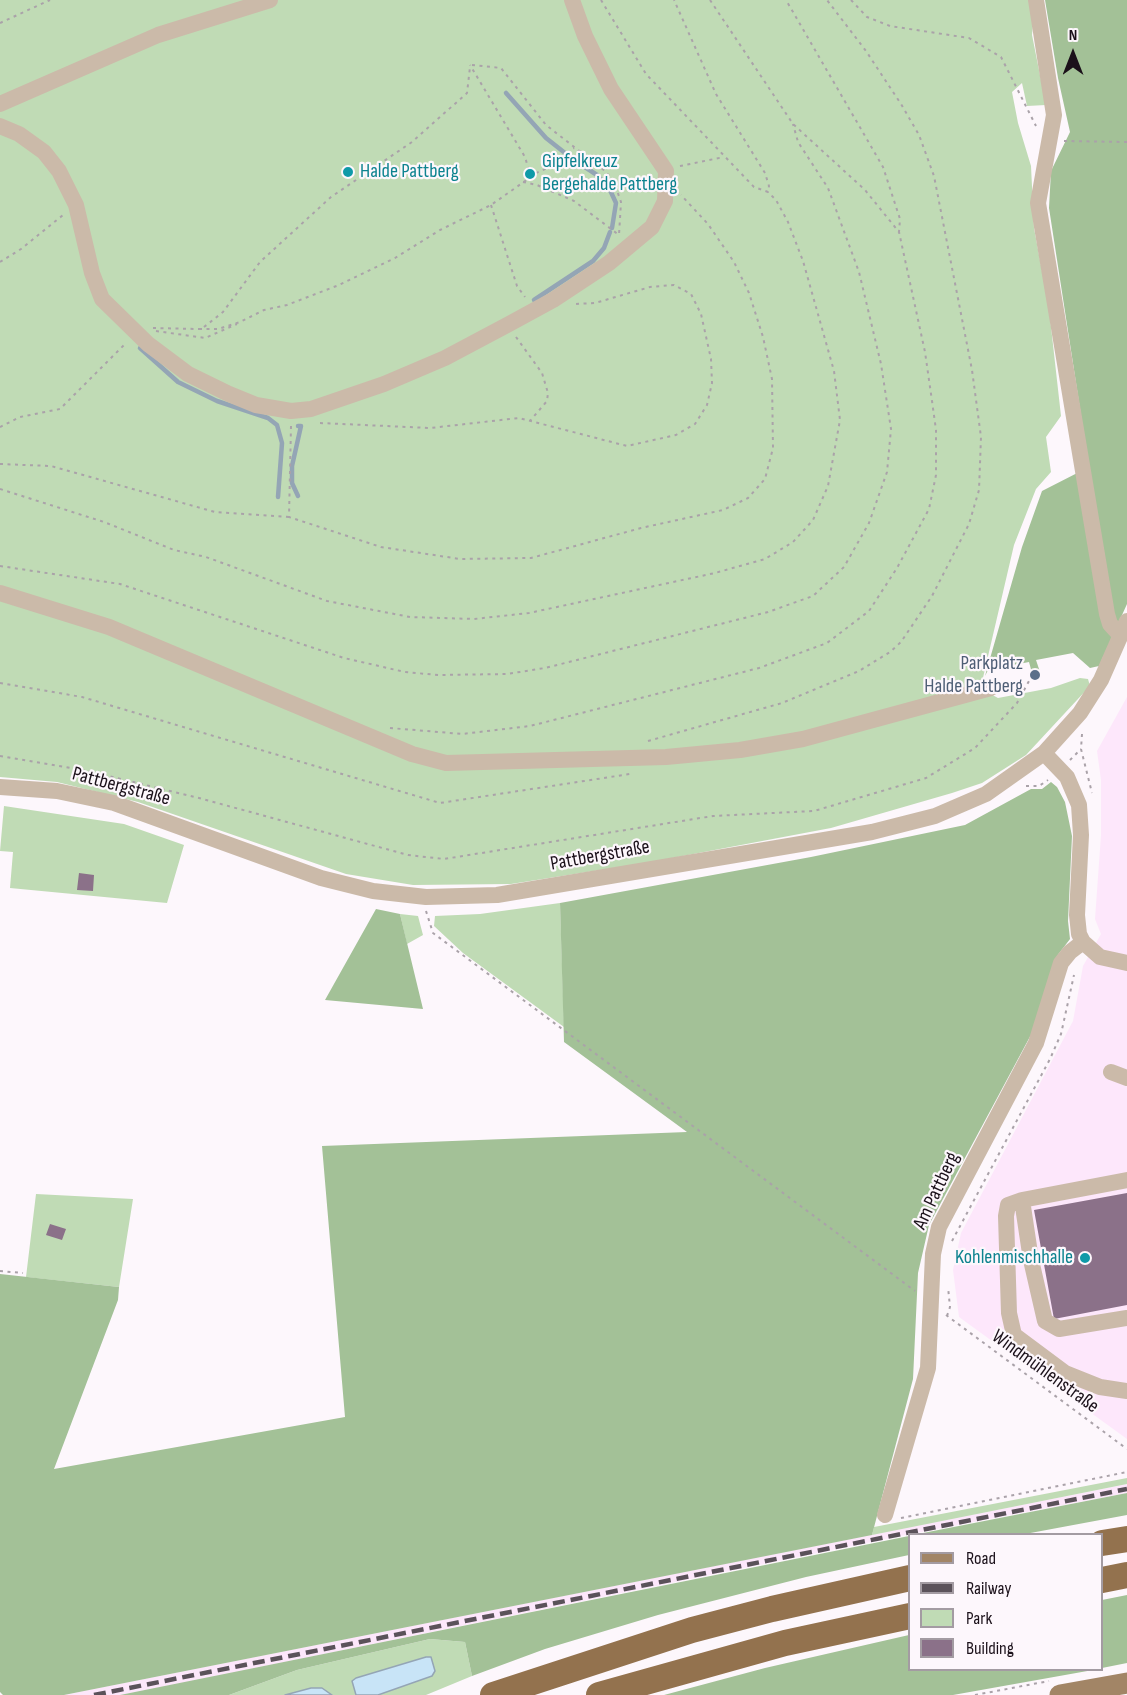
<!DOCTYPE html>
<meta charset="utf-8">
<style>
body{margin:0}
#map{position:relative;width:1127px;height:1695px;overflow:hidden;background:#fdf7fc;font-family:"Sofia Sans Condensed",sans-serif}
canvas{display:block}
.legend{position:absolute;left:908px;top:1533px;width:195px;height:138px;box-sizing:border-box;background:#fdf7fc;border:2px solid #a39ba2;margin:0;padding:8px 10px;list-style:none;font-size:18px;color:#1b111a}
.legend li{display:flex;align-items:center;gap:12px;height:30px}
.legend b{width:30px;border:2px solid #a39ba2}
.north{position:absolute;left:1043px;top:24px;width:60px;height:60px;-webkit-text-stroke:4px #fdf7fc;paint-order:stroke;rotate:0deg;font-size:16px;font-weight:700;line-height:24px;text-align:center;color:#1b111a}
.north::after{content:'';display:block;margin:auto;width:21px;height:27px;background:#1b111a;clip-path:polygon(50% 0,100% 100%,50% 72%,0 100%)}
</style>
<div id="map">
<canvas width="1127" height="1695"></canvas>
<ul class="legend">
<li><b style="height:8px;background:#a28566"></b>Road</li>
<li><b style="height:8px;background:#5b525a"></b>Railway</li>
<li><b style="height:16px;background:#c0dbb5"></b>Park</li>
<li><b style="height:16px;background:#8b7189"></b>Building</li>
</ul>
<div class="north">N</div>
</div>
<script>
const c = document.querySelector('canvas').getContext('2d');
c.lineJoin = 'round';
function fillPath(path, color) {
  c.fillStyle = color;
  c.fill(path, 'evenodd');
}
function toPath(rows) {
  const path = new Path2D();
  for (const r of rows) {
    path.moveTo(r[0], r[1]);
    for (let i = 2; i < r.length; i += 2) path.lineTo(r[i], r[i + 1]);
  }
  return path;
}
function strokePath(path, color, width, dash) {
  c.strokeStyle = color;
  c.lineWidth = width;
  c.lineCap = dash ? 'butt' : 'round';
  c.setLineDash(dash || []);
  c.stroke(path);
}
function write(font, color, halo, rows, align = 'center') {
  c.font = font + ' "Sofia Sans Condensed",sans-serif';
  c.lineWidth = 4.5;
  c.setLineDash([]);
  c.textBaseline = 'middle';
  c.strokeStyle = halo;
  c.fillStyle = color;
  for (const [text, x, y, turn = 0] of rows) {
    c.save();
    c.translate(x, y);
    c.rotate((+turn || 0) * Math.PI / 180);
    c.textAlign = isNaN(turn) ? turn : align;
    if (halo) c.strokeText(text, 0, 0);
    c.fillText(text, 0, 0);
    c.restore();
  }
}
fillPath(toPath([
 [1127,697,1127,1439,959,1317,953,1270,961,1233,1073,1021,1083,966,1101,934,1095,919,1101,835,1101,780,1097,751],
 [1127,1484,1127,1493,910,1534,168,1686,120,1695,64,1695]
]), '#fde7fb');
fillPath(toPath([
 [0,0,1030,0,1034,13,1032,35,1046,105,1027,106,1022,83,1012,92,1018,123,1031,166,1034,228,1049,309,1061,416,1046,437,1051,472,1036,489,1014,545,982,682,985,691,998,698,1051,688,1080,678,1088,679,1090,686,1026,755,982,783,952,793,831,828,651,862,511,884,413,885,346,874,138,802,57,782,0,777],
 [4,806,124,824,184,845,167,903,10,888,13,852,0,851],
 [560,903,564,1027,463,953,434,926,435,916,480,914],
 [400,914,418,916,423,935,407,944],
 [36,1194,133,1199,119,1287,26,1277],
 [1127,1478,1127,1484,872,1535,874,1527],
 [430,1639,465,1642,472,1676,426,1695,229,1695,297,1670]
]), '#c0dbb5');
fillPath(toPath([
 [1045,0,1127,0,1127,604,1099,666,1090,668,1073,653,1036,660,1040,672,1032,673,1029,662,988,670,985,676,1022,547,1042,491,1089,467,1049,208,1051,171,1070,132,1058,78],
 [1051,782,1057,787,1065,802,1072,836,1068,921,1070,939,1057,956,1033,1031,929,1225,918,1273,913,1379,872,1535,64,1695,3,1695,0,1692,0,1274,119,1287,118,1300,54,1469,345,1417,322,1146,687,1132,564,1042,560,903,811,857,965,825,1031,789,1042,789],
 [376,909,400,914,423,1009,325,1000],
 [1127,1493,1127,1515,1025,1534,918,1534],
 [909,1536,909,1555,806,1577,658,1615,545,1649,472,1676,465,1642,430,1639,297,1670,229,1695,120,1695],
 [1127,1595,1127,1663,1102,1668,1102,1600],
 [909,1635,910,1670,1093,1670,953,1695,664,1695,765,1668]
]), '#a3c197');
const water = toPath([
 [426,1657,431,1657,435,1671,432,1676,378,1695,356,1695,352,1681,356,1678,426,1657],
 [311,1688,322,1688,332,1695,285,1695,311,1688]
]);
fillPath(water, '#c8e4f7');
strokePath(water, '#94a5b5', 1.5);
strokePath(toPath([
 [506,93,546,138,565,153],
 [568,156,597,175,610,190,616,203,612,228],
 [534,300,593,261,604,248,610,232],
 [140,348,178,382,217,401,268,418,277,425,282,443,278,497],
 [298,426,301,426,292,466,292,483,298,496]
]), '#94a5b5', 4.5);
fillPath(toPath([
 [79,873,94,875,93,891,77,890],
 [1127,1193,1127,1305,1054,1319,1034,1210],
 [50,1224,66,1229,62,1240,46,1235]
]), '#8b7189');
strokePath(toPath([
 [601,0,646,74,754,187,768,192,769,186,765,173,716,94,674,0],
 [710,0,793,124,865,190,899,232,900,219,883,167,786,0],
 [851,0,867,17,890,26,969,38,1001,57,1036,126],
 [0,23,50,0],
 [472,65,501,68,546,125,605,171,614,182,621,202,619,235],
 [1064,141,1127,142],
 [680,166,724,157],
 [529,176,550,167,574,148],
 [523,182,537,185,574,201,619,235],
 [491,205,517,286,525,297],
 [0,262,21,249,63,215],
 [204,327,223,312,260,262,331,197,412,142,467,93,470,67],
 [153,328,199,329],
 [199,329,218,329,240,322,264,310,287,305,339,285,395,258,440,230,491,205,528,179,530,174,525,157,470,65],
 [156,331,205,338,237,324],
 [516,337,542,373,548,393,547,401,530,421],
 [320,423,430,428,519,418,627,446,676,435,695,424,707,405,712,383,711,359,701,314,691,294,674,285,650,287,595,303,575,304],
 [291,426,289,517,381,547,460,559,531,558,641,528,723,510,748,498,765,479,773,448,772,379,763,337,749,293,734,262,708,224,681,195],
 [0,427,20,417,60,409,125,344],
 [0,464,51,466,215,512,289,517],
 [0,489,104,522,174,550,206,557,327,601,410,617,474,619,529,613,715,573,765,559,793,542,813,520,828,486,840,420,834,371,803,261,788,222,776,200,768,192],
 [0,566,120,584,344,658,405,672,438,675,507,674,545,668,768,612,813,596,844,567,869,523,887,472,891,429,881,364,859,272,828,188,798,142,793,124],
 [0,683,82,697,440,803,630,774],
 [390,728,462,734,530,726,759,668,827,643,869,611,897,568,929,509,936,475,936,430,932,401,925,352,899,232],
 [1082,734,1081,749,1092,793],
 [648,741,782,703,859,671,890,652,901,642,932,596,969,524,979,490,981,437,972,370,934,176,919,135,901,104,866,51,827,0],
 [0,756,88,771,199,798,408,855,444,859,713,816,814,811,926,778,975,748,1017,703,1029,681],
 [1070,760,1081,749],
 [1026,786,1039,786,1048,780],
 [426,911,433,933,915,1291],
 [952,1241,1050,1059,1061,1034,1074,975],
 [0,1271,23,1273],
 [946,1315,1127,1449],
 [947,1316,950,1307,948,1287],
 [901,1518,1127,1472],
 [975,1695,1049,1681]
]), '#aaa2a9', 2, [3, 4.5]);
strokePath(toPath([
 [1036,0,1054,115,1038,203,1107,614,1110,624,1121,636],
 [0,104,158,35,270,0],
 [0,126,19,134,44,152,59,171,76,205,92,273,102,299,148,344,188,374,229,394,256,405,291,411,311,409,384,384,445,358,509,324,553,300,609,263,652,227,665,201,666,171,611,89,585,36,572,0],
 [0,593,109,627,412,754,446,763,666,757,740,750,803,739,991,688],
 [0,787,57,791,114,803,321,878,373,891,426,897,497,895,872,832,935,816,986,794,1044,753,1080,713,1101,680,1127,621],
 [1083,942,1100,957,1127,963],
 [1111,1072,1127,1078],
 [1127,1180,1022,1200,1031,1260,1045,1321,1059,1329,1127,1318],
 [1022,1200,1008,1205,1006,1216,1009,1313,1014,1335,1065,1373,1100,1387,1127,1391],
 [885,1515,928,1368,933,1254,939,1227,1036,1043,1061,963,1070,952,1083,942,1079,934,1077,915,1081,835,1079,805,1067,777,1044,753]
]), '#cbbaa9', 16);
strokePath(toPath([
 [1060,1695,1127,1683]
]), '#a28566', 21);
strokePath(toPath([
 [1102,1543,1127,1539],
 [1102,1580,1127,1575],
 [493,1695,692,1630,772,1609,910,1578],
 [599,1695,785,1643,910,1616]
]), '#93724e', 26);
strokePath(toPath([
 [94,1695,1127,1489]
]), '#5b525a', 4.5, [12, 6]);
for (const [x, y, r, color] of [
 [348,172,6,"#0f9aa8"],
 [530,174,6,"#0f9aa8"],
 [1035,675,6,"#5c6f8a"],
 [1085,1258,6,"#0f9aa8"]
]) {
  const dot = new Path2D();
  dot.arc(x, y, r, 0, 2 * Math.PI);
  c.fillStyle = color;
  c.fill(dot);
  strokePath(dot, '#fdf7fc', 2);
}
write('20px', '#0d838f', '#fdf7fc', [
 ["Gipfelkreuz",542,162],
 ["Bergehalde Pattberg",542,185],
 ["Halde Pattberg",360,172],
 ["Kohlenmischhalle",1073,1258,"right"]
], 'left');
write('20px', '#4e5e75', '#fdf7fc', [
 ["Parkplatz",1023,664],
 ["Halde Pattberg",1023,687]
], 'right');
write('20px', '#1b111a', '#fdf7fc', [
 ["Pattbergstraße",121,787,15],
 ["Pattbergstraße",600,856,-10],
 ["Am Pattberg",937,1191,-65],
 ["Windmühlenstraße",1045,1372,36]
]);
</script>
